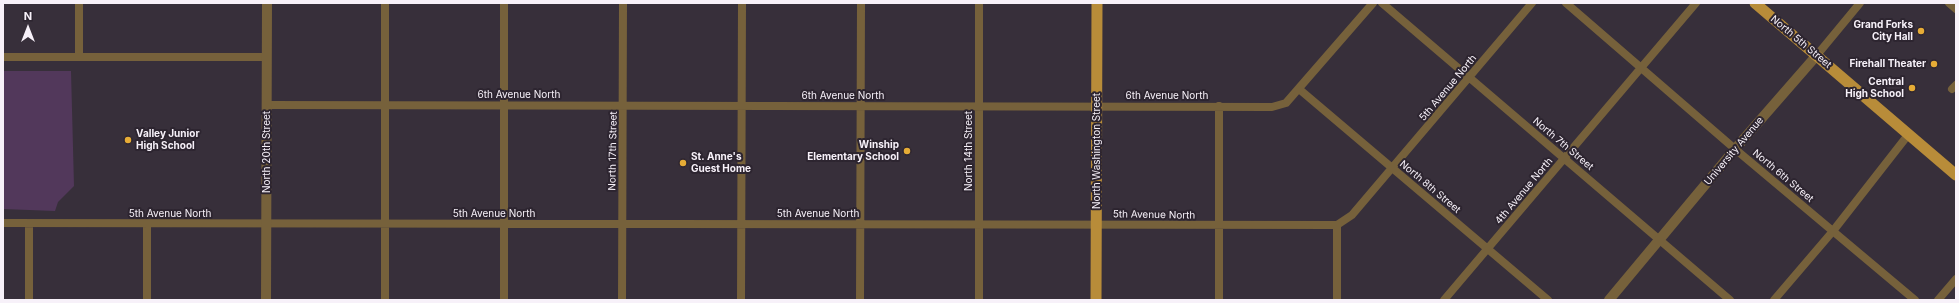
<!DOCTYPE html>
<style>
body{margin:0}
#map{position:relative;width:1959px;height:303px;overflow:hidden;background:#372f3a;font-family:Inter,sans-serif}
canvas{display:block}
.frame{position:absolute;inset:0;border:4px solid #f7f1f9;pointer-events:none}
.north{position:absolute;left:8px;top:8px;width:40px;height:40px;-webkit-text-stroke:3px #2d2530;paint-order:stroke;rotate:0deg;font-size:11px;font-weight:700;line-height:16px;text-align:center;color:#f7f1f9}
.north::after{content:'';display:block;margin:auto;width:14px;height:18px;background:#f7f1f9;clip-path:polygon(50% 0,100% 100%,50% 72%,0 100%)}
</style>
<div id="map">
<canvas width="1959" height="303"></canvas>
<div class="frame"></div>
<div class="north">N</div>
</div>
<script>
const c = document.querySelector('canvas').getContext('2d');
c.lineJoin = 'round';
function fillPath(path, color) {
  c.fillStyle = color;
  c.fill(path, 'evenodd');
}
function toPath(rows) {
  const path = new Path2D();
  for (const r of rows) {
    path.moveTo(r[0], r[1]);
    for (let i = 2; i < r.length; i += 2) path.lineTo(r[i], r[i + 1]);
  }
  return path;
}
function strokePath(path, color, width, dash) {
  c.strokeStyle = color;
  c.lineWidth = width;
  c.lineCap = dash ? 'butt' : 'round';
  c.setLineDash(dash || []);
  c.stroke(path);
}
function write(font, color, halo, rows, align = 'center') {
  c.font = font + ' Inter,sans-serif';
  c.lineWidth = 4;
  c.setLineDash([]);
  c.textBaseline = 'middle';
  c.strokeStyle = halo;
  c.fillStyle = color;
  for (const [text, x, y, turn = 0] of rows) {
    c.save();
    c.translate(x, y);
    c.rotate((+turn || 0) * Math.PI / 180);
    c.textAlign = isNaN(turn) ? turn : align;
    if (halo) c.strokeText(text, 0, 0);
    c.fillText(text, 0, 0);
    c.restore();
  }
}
fillPath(toPath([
 [3,71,71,71,74,186,58,202,55,211,3,209]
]), '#52385b');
strokePath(toPath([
 [79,3,79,57],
 [385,3,385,300],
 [1382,3,1730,300],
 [1566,3,1735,149,1915,300],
 [1949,3,1956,9],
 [1817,55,1860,3],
 [3,57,267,57],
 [1299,89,1548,300],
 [1952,89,1956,85],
 [267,105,1272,107,1286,103,1373,3],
 [3,223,1337,225,1352,215,1532,3],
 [147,224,147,300],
 [29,300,29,224],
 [504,300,504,3],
 [622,300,623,3],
 [741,300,742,3],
 [860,300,861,3],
 [979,300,979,3],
 [1219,300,1219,106],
 [1337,300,1337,225],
 [1444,300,1696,3],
 [1774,300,1833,231,1908,135],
 [1938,300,1956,279]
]), '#76613b', 8);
strokePath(toPath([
 [266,300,267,3],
 [1609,300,1735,149,1817,55]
]), '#76613b', 10);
strokePath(toPath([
 [1755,3,1956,175],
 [1096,300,1097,3]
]), '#b88c39', 11);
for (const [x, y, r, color] of [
 [1921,31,4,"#e6ac36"],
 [1934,64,4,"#e6ac36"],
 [1912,88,4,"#e6ac36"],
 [128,140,4,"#e6ac36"],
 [907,151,4,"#e6ac36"],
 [683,163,4,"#e6ac36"]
]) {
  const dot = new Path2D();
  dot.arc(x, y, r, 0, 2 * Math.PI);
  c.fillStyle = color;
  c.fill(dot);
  strokePath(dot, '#2d2530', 1.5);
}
write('bold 10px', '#f7f1f9', '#2d2530', [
 ["Grand Forks",1913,25],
 ["City Hall",1913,37],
 ["Firehall Theater",1926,64],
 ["Central",1904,82],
 ["High School",1904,94],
 ["Valley Junior",136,134,"left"],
 ["High School",136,146,"left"],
 ["Winship",899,145],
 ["Elementary School",899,157],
 ["St. Anne's",691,157,"left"],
 ["Guest Home",691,169,"left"]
], 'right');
write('10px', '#f7f1f9', '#2d2530', [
 ["North 5th Street",1801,42,40],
 ["5th Avenue North",1448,88,-50],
 ["6th Avenue North",519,95],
 ["6th Avenue North",843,96],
 ["6th Avenue North",1167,96],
 ["North 7th Street",1563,144,40],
 ["North 17th Street",613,151,-89],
 ["North 14th Street",969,151,-90],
 ["North Washington Street",1097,151,-90],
 ["University Avenue",1734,151,-50],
 ["North 20th Street",267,152,-90],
 ["North 6th Street",1783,176,40],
 ["North 8th Street",1430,187,40],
 ["4th Avenue North",1524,191,-50],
 ["5th Avenue North",170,214],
 ["5th Avenue North",494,214],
 ["5th Avenue North",818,214],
 ["5th Avenue North",1154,215,1]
]);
</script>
